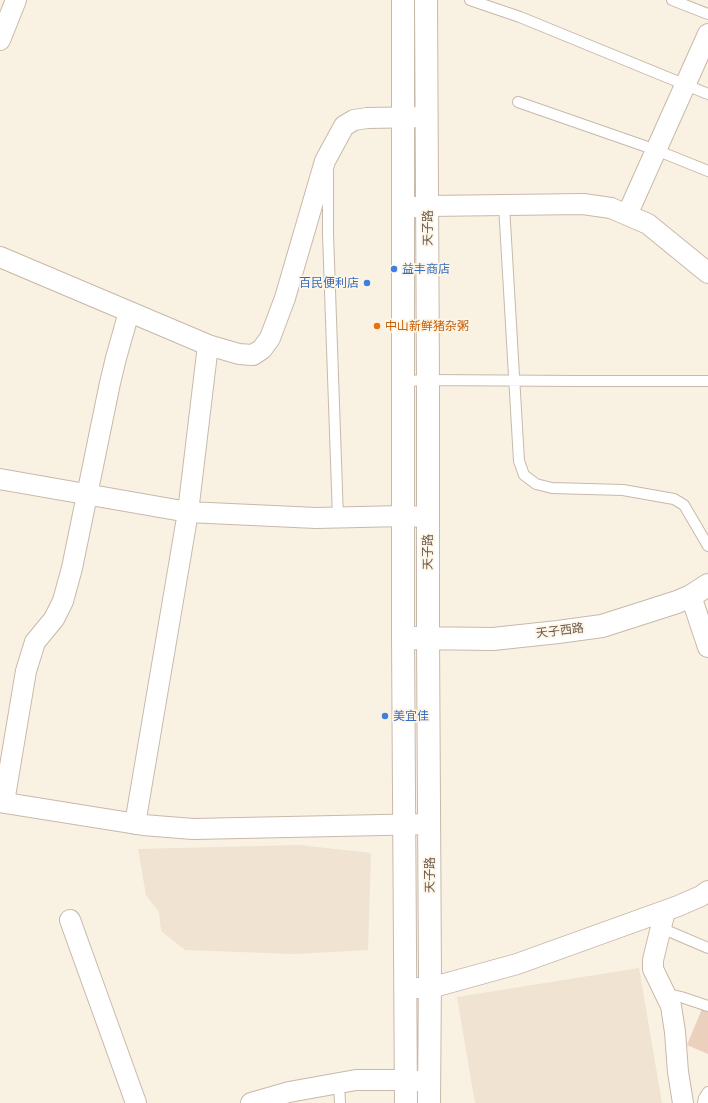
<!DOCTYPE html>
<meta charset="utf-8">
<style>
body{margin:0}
canvas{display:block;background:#f9f1e2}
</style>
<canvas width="708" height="1103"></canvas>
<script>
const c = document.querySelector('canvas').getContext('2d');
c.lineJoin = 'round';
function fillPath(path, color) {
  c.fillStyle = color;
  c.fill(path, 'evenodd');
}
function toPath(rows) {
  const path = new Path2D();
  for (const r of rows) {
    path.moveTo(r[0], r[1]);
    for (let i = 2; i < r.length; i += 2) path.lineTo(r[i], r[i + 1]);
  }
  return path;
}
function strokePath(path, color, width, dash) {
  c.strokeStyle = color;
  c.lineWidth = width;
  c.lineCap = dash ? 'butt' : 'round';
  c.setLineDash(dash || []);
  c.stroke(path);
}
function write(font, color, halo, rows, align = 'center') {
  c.font = font + ' Raleway,"Noto Sans SC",sans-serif';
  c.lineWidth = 3.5;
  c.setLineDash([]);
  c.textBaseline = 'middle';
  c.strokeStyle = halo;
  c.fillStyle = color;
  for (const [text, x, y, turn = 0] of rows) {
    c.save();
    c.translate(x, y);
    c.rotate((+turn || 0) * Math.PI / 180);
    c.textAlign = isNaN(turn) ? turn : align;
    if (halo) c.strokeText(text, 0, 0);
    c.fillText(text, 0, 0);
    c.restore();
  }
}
fillPath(toPath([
 [299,845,371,853,368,950,294,954,185,950,161,931,159,912,146,895,138,849],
 [639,968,662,1103,475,1103,457,997]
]), '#f0e3d1');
fillPath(toPath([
 [702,1009,708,1012,708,1054,687,1045]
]), '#ebd1bd');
const service = toPath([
 [470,0,520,17,708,94],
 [672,0,708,14],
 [518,102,656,150,708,171],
 [328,172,328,234,338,518],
 [504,205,519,461,524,475,536,484,552,488,623,490,674,499,684,505,708,546],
 [404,381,428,380,577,381,708,381],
 [661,928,708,948],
 [664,993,681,997,708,1006],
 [339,1083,340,1103],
 [703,1103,704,1098,708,1092]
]);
const minor = toPath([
 [0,40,16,0],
 [403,208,428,206,583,204,611,208,648,224,708,273],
 [627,215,708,34],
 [0,257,208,345,239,354,253,355,262,349,270,338,285,298,325,161,344,126,354,120,367,118,427,117],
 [0,479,188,512,316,518,404,516,428,517],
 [691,596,708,647],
 [0,802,143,825,193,829,430,824],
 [4,802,26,671,35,642,54,619,63,601,72,568,110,383,116,358,129,312],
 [135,824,188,512,208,345],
 [665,911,653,960,653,969,671,1006,675,1032,678,1072,683,1103],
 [70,920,136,1103],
 [406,988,430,988,517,964,678,906,701,896,708,891],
 [251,1103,289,1092,356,1080,406,1080,429,1082]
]);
const tertiary = toPath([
 [403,0,403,638,406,1103],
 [426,0,428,380,428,638,430,975,429,1103],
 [414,638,493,639,558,632,602,626,677,602,691,596,708,585]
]);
strokePath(service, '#c8b9aa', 12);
strokePath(minor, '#c8b9aa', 22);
strokePath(tertiary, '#c8b9aa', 24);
strokePath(service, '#fff', 10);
strokePath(minor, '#fff', 20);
strokePath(tertiary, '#fff', 22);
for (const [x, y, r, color] of [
 [394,269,4,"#3f7fe0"],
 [367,283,4,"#3f7fe0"],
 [377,326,4,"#e8710a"],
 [385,716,4,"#3f7fe0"]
]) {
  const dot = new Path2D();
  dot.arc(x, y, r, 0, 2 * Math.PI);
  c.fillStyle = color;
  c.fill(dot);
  strokePath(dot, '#fdf5e7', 1.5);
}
write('12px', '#6d594b', '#fdf5e7', [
 ["天子路",428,228,-90],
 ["天子路",428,552,-90],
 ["天子西路",560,631,-7],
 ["天子路",430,875,-90]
]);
write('12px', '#366cbe', '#fdf5e7', [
 ["益丰商店",402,269],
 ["百民便利店",359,283,"right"],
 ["美宜佳",393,716]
], 'left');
write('12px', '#c56008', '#fdf5e7', [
 ["中山新鲜猪杂粥",385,326]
], 'left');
</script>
